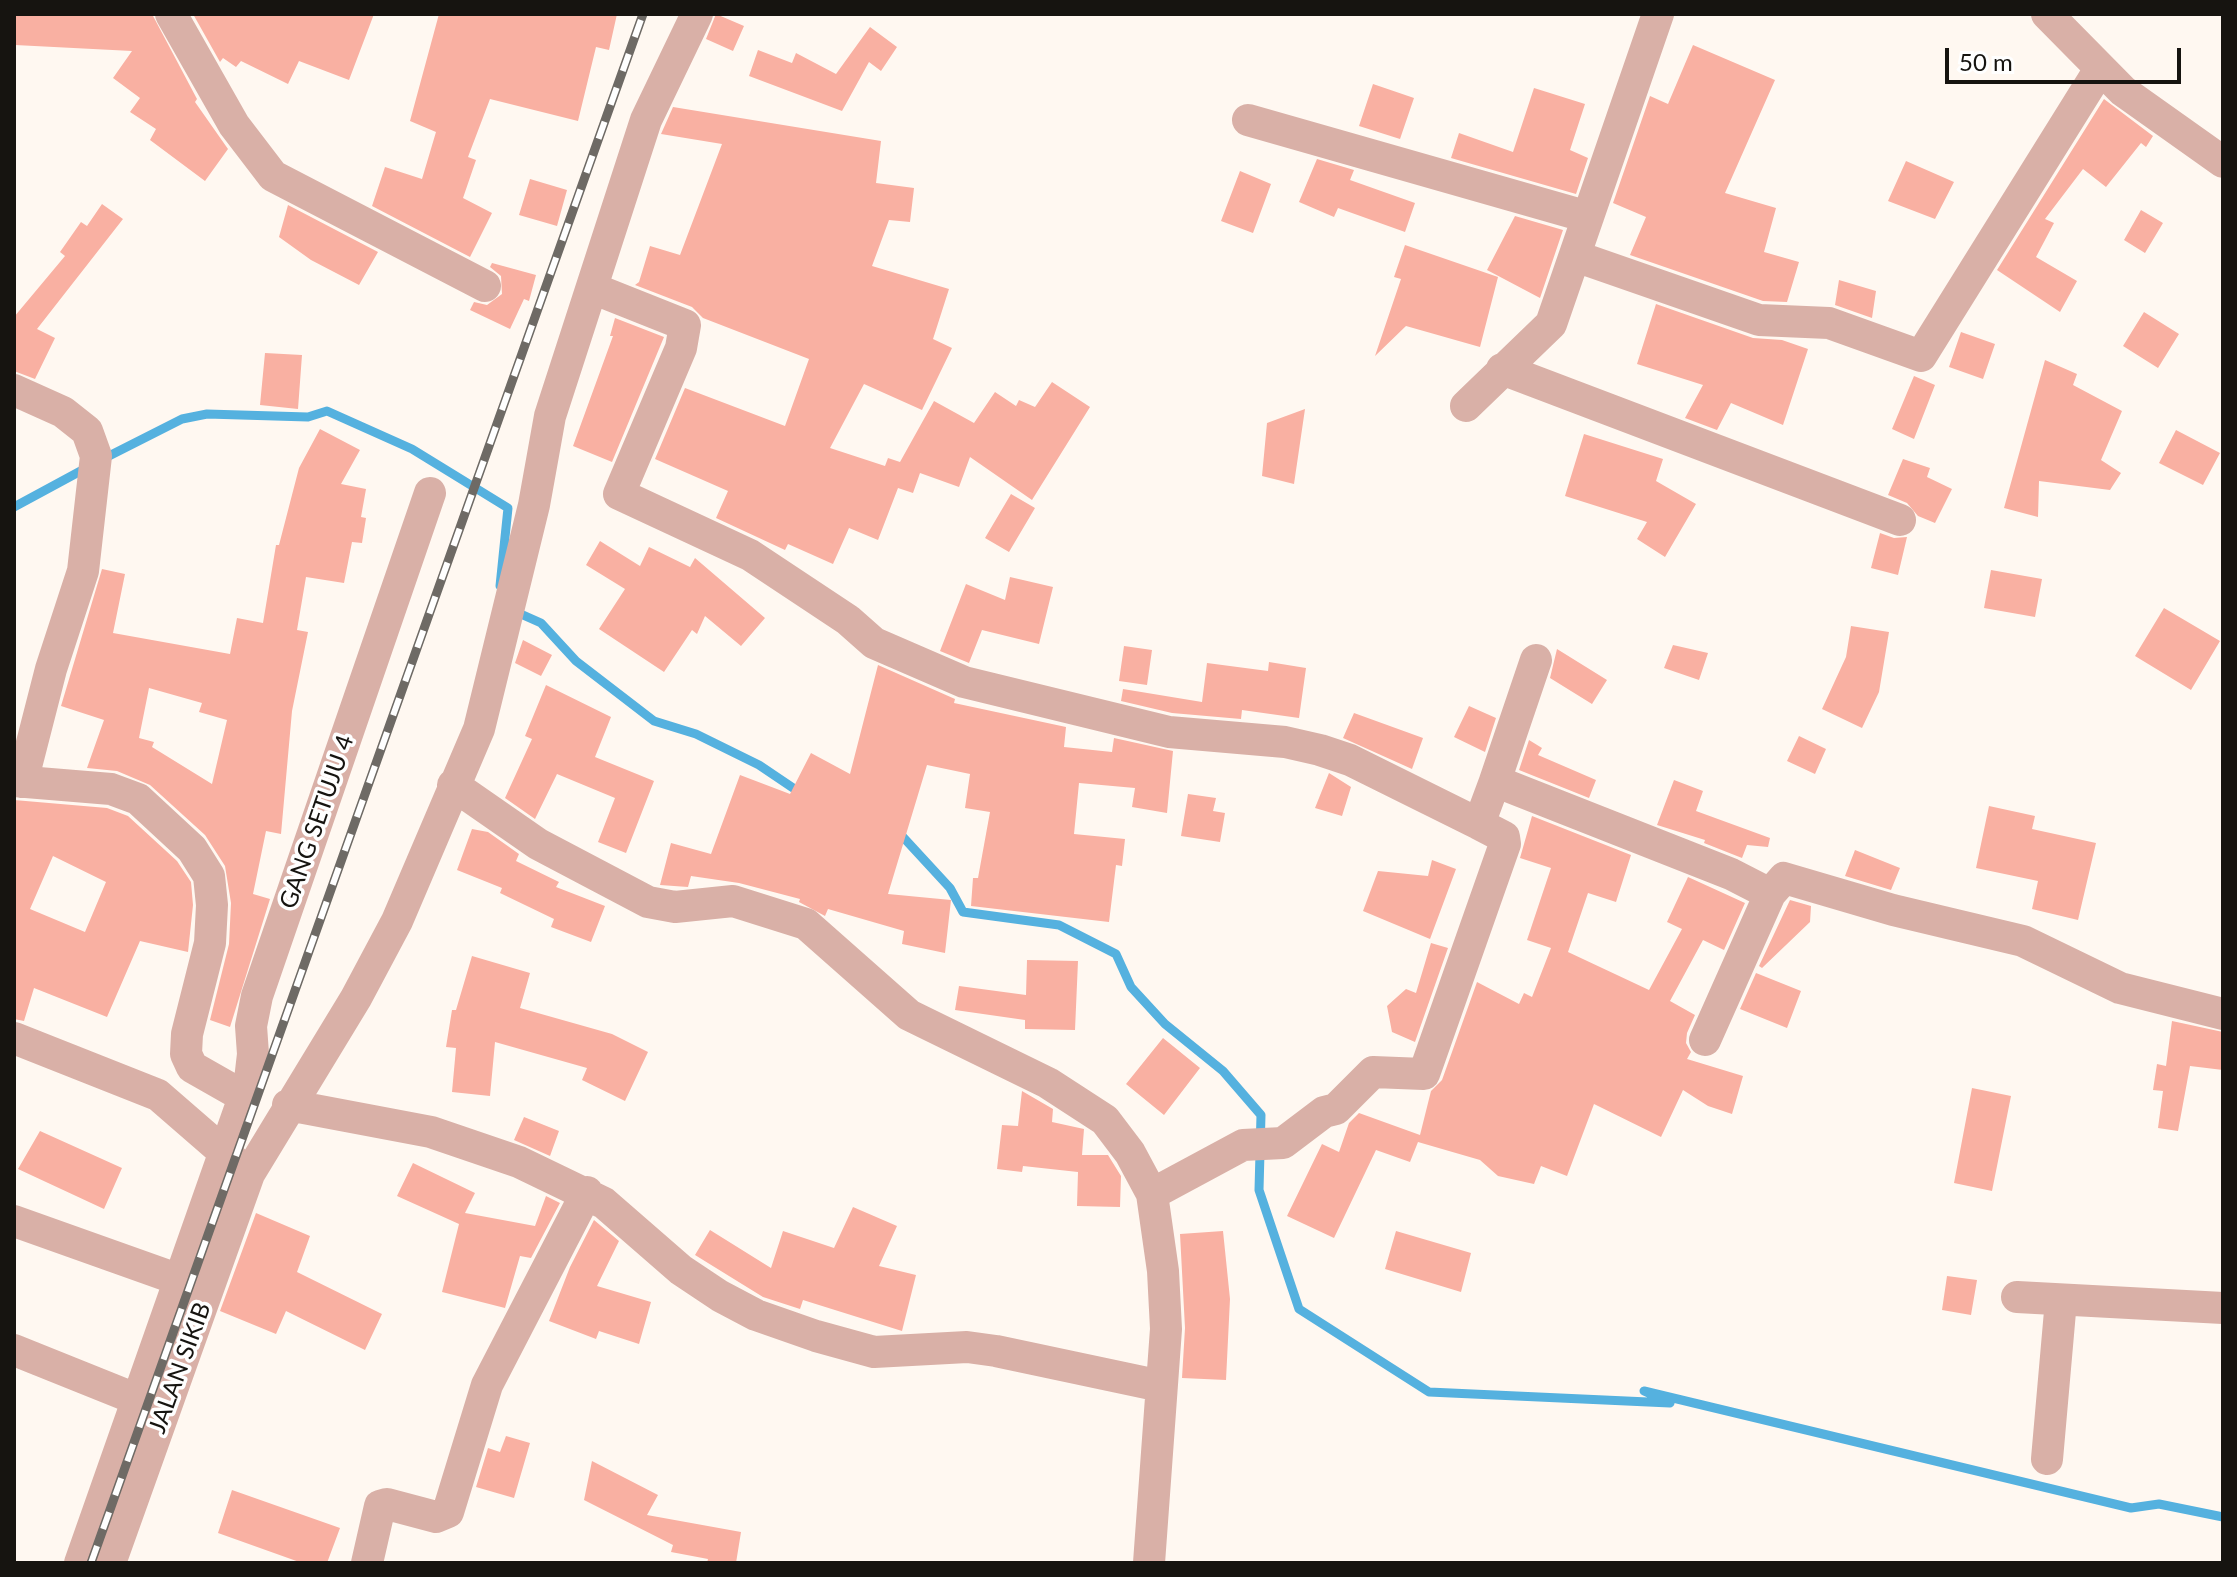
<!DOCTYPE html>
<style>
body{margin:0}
#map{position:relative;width:2237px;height:1577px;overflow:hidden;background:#fff8f1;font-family:Lato,sans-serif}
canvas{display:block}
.frame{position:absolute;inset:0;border:16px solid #161410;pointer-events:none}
.scale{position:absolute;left:1945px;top:48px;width:236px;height:36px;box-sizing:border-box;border:4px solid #161410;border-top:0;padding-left:10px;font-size:24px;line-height:28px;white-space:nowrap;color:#161410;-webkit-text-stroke:6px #fff;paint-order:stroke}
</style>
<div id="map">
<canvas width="2237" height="1577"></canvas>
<div class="frame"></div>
<div class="scale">50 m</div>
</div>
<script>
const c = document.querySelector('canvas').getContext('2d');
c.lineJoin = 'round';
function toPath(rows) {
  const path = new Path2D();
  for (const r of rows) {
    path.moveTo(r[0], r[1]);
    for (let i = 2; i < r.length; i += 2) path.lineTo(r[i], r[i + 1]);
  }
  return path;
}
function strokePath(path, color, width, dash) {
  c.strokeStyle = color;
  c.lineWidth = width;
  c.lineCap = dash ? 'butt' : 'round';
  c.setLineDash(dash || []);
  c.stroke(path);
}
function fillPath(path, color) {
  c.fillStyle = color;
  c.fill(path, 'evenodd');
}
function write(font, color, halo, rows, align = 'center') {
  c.font = font + ' Lato,sans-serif';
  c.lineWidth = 7;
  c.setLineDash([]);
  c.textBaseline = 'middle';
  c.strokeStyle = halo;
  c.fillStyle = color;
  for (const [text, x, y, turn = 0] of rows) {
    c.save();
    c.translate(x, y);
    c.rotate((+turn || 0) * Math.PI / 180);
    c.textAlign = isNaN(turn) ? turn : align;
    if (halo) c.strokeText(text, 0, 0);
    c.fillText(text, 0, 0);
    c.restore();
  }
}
strokePath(toPath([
 [101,460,182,419,207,414,308,417,327,411,412,449,508,508,500,586],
 [14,507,88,467],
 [514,611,541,623,576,661,654,721,696,734,759,765,802,794],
 [896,834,903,837,950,888,963,912,1059,925,1116,954,1131,987,1165,1024,1223,1071,1261,1115,1259,1190,1299,1309,1429,1392,1670,1403,1644,1391,2131,1508,2159,1504,2223,1517]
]), '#55b1df', 9);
fillPath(toPath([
 [16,14,152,14,197,99,195,102,228,149,205,181,150,140,156,129,130,112,140,98,113,78,132,51,15,45],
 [193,14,374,14,349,80,299,61,288,84,241,61,236,67,223,58,220,62],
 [439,14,617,14,609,50,596,47,578,121,490,99,468,157,476,160,463,198,492,213,470,257,372,206,385,167,422,179,436,132,410,121],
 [716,14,744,26,733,51,706,39],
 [870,27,897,47,881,71,869,62,842,111,749,76,758,50,792,63,796,53,836,74],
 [1693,45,1775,80,1725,193,1776,208,1764,252,1799,262,1787,302,1763,301,1630,255,1646,217,1613,203,1650,96,1668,104],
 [1373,84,1414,98,1400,139,1359,126],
 [1534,88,1585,104,1570,150,1588,158,1576,194,1451,158,1459,133,1513,152],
 [2104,99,2153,136,2146,147,2141,143,2106,187,2083,169,2045,219,2054,223,2036,257,2077,281,2060,312,1997,270],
 [673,107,881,141,876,183,914,188,910,222,889,220,872,266,949,289,933,339,952,348,922,410,864,384,830,448,885,466,888,458,900,462,934,401,974,423,995,392,1016,406,1019,400,1035,407,1052,382,1090,407,1032,500,970,457,959,487,920,473,913,493,898,488,878,540,849,528,833,564,788,544,785,550,716,518,728,491,655,459,685,388,785,426,809,359,703,318,692,307,635,285,639,282,650,246,680,255,722,144,661,134],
 [1317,159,1354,170,1350,180,1415,203,1405,232,1338,208,1334,217,1299,202],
 [1906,161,1954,182,1935,219,1888,201],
 [1240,171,1271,184,1253,233,1221,221],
 [530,179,567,190,557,226,519,215],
 [102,204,123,219,37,329,55,338,35,379,14,371,14,317,65,256,60,252,81,222,87,226],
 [288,205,378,252,359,285,311,260,279,237],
 [2141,210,2163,223,2145,253,2124,240],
 [1515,216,1563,230,1540,298,1487,270],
 [1405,245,1498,277,1480,347,1406,326,1375,356,1401,279,1394,277],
 [492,263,536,275,529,301,524,299,510,329,470,310,474,302,487,305,502,294,501,276,490,267],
 [1839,280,1876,291,1872,318,1835,305],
 [1656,304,1753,338,1782,340,1808,349,1783,425,1731,403,1717,430,1685,418,1703,385,1637,364],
 [2144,312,2179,334,2158,368,2123,346],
 [615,318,664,337,612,462,573,446,613,336,610,336],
 [1961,332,1995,344,1983,379,1949,367],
 [265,353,302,355,298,409,260,405],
 [2045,360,2077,374,2073,385,2122,411,2101,460,2121,473,2110,490,2039,481,2038,517,2004,508],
 [1914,376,1935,385,1914,439,1892,429],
 [1305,409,1294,484,1262,476,1267,423],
 [320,429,360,450,341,484,366,489,361,517,366,518,362,543,352,542,344,583,306,577,297,630,308,632,292,711,281,834,266,831,253,894,270,899,230,1027,210,1020,229,944,231,903,225,866,205,835,150,785,117,771,87,768,104,720,61,706,102,569,125,574,113,633,230,654,237,618,263,623,276,545,279,545,299,468],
 [149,688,202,703,199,712,227,720,212,784,152,747,154,742,139,738],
 [2176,430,2220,453,2203,485,2159,463],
 [1584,434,1663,459,1656,481,1696,504,1665,557,1637,539,1647,522,1565,496],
 [1903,459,1930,468,1927,477,1952,489,1935,523,1918,516,1907,503,1888,495],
 [1011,494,1035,508,1009,552,985,538],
 [1880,533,1894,538,1907,537,1898,575,1871,568],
 [600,541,640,566,649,547,690,567,695,558,765,618,741,646,705,616,697,634,692,630,664,672,599,629,625,589,586,565],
 [1991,570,2042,579,2035,617,1984,608],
 [1010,577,1053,587,1039,644,982,630,969,663,940,651,966,584,1005,600],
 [2164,608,2220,641,2191,690,2135,656],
 [1851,626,1889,632,1879,692,1862,728,1822,709,1846,657],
 [523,640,552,655,541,676,515,663],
 [1673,645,1708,653,1699,680,1664,668],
 [1124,646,1152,650,1147,685,1119,681],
 [1557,649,1607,680,1592,704,1550,678],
 [1269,662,1306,668,1299,718,1242,710,1241,719,1172,713,1121,701,1123,689,1202,702,1207,663,1268,671],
 [878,665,955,699,954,703,1066,727,1064,747,1112,752,1114,738,1173,751,1167,813,1132,807,1135,788,1079,783,1074,834,1125,839,1122,866,1116,865,1109,922,971,906,973,878,978,878,990,812,965,808,970,774,927,765,888,894,951,900,945,953,902,944,904,931,828,909,825,916,799,902,800,899,739,883,691,876,688,887,660,885,671,843,711,854,740,775,790,794,811,753,850,774],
 [546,685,611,717,595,757,654,781,626,853,598,842,615,798,557,774,535,819,505,798,532,739,525,736],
 [1469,706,1496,718,1485,752,1454,737],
 [1354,713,1423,738,1412,769,1343,738],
 [1799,736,1826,749,1815,774,1787,761],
 [1529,740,1542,748,1538,755,1596,780,1589,798,1519,770],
 [1329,773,1351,787,1342,816,1315,808],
 [1674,780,1703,791,1696,811,1770,838,1768,847,1747,845,1742,858,1704,843,1705,840,1657,825],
 [1188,794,1216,798,1213,811,1225,813,1220,842,1181,836],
 [14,800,107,808,128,816,177,861,191,882,193,905,188,952,140,941,107,1017,34,988,24,1021,14,1019],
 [53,856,106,882,85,932,30,909],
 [1989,806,2035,816,2032,829,2096,843,2078,920,2032,909,2038,881,1976,868],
 [1532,816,1631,855,1616,902,1588,893,1568,952,1649,990,1682,929,1667,922,1688,877,1745,903,1724,950,1703,940,1670,1001,1695,1015,1687,1033,1686,1043,1691,1052,1687,1059,1743,1076,1732,1114,1708,1106,1683,1090,1661,1137,1594,1104,1567,1176,1541,1166,1534,1184,1498,1176,1480,1160,1418,1142,1410,1162,1376,1150,1334,1238,1287,1216,1322,1144,1339,1152,1349,1123,1359,1113,1420,1135,1431,1091,1442,1080,1477,982,1519,1004,1524,993,1532,997,1551,948,1527,940,1551,868,1520,858],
 [472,829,488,832,519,854,516,861,559,882,556,887,605,906,591,942,551,927,554,919,500,893,502,888,457,870],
 [1855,850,1900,868,1891,890,1845,876],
 [1432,860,1456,869,1430,939,1363,911,1378,871,1428,876],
 [1790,900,1811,906,1810,922,1762,968,1759,966],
 [1431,943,1448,948,1415,1042,1392,1032,1387,1006,1406,989,1416,993],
 [472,956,530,973,520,1008,612,1034,648,1052,625,1101,582,1080,587,1068,495,1042,490,1096,452,1092,456,1048,446,1047,452,1010,456,1010],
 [1027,960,1078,961,1075,1030,1025,1029,1025,1020,955,1010,959,986,1026,995],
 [1756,973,1801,991,1787,1028,1740,1009],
 [2172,1021,2223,1032,2223,1070,2190,1066,2178,1131,2158,1128,2163,1091,2153,1090,2157,1064,2166,1066],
 [1163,1038,1200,1068,1164,1115,1126,1084],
 [1972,1088,2011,1096,1992,1191,1954,1183],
 [1022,1091,1053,1109,1052,1122,1084,1129,1082,1155,1108,1155,1121,1176,1120,1207,1077,1206,1078,1172,1023,1166,1022,1172,997,1169,1002,1125,1018,1126],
 [524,1117,559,1131,550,1156,514,1140],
 [40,1131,122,1168,104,1209,18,1169],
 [413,1163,475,1193,465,1213,535,1226,546,1196,560,1203,531,1258,520,1256,505,1308,442,1292,459,1224,397,1196],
 [853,1207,897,1226,879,1266,916,1275,902,1331,803,1300,800,1309,763,1297,695,1255,710,1230,771,1268,783,1231,834,1248],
 [256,1213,310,1236,297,1272,382,1314,365,1350,286,1311,276,1334,220,1311],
 [594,1220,619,1241,597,1286,651,1302,639,1344,599,1331,596,1339,549,1321,570,1267],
 [1223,1231,1230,1299,1226,1380,1182,1378,1185,1328,1180,1234],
 [1396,1231,1471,1253,1461,1292,1385,1269],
 [1947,1276,1977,1280,1971,1315,1942,1310],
 [506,1436,530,1443,514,1498,476,1487,488,1448,500,1452],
 [592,1461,658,1495,647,1515,741,1532,736,1563,707,1563,708,1559,671,1552,673,1545,584,1500],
 [232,1490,340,1528,327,1563,302,1563,218,1533]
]), '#f9b0a2');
strokePath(toPath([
 [171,14,234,125,273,176,485,286],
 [2047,14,2123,91,2223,162],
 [1248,120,1588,217],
 [1575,256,1759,320,1829,323,1921,356,2100,69],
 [592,288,685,325,681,348,619,494,750,555,848,620,874,643,964,682,1169,732,1285,742,1320,750,1350,760,1479,824,1495,781,1731,874,1770,894],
 [1502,369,1900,520],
 [14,390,63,412,87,431,96,456,83,571,51,669,22,782],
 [1466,406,1551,324,1658,14],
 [14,781,111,789,138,799,192,849,209,876,212,905,210,943,187,1034,186,1054,192,1067,243,1096],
 [1495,781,1536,660],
 [453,785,538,844,648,902,675,907,733,901,806,924,909,1015,1048,1083,1105,1120,1130,1153,1152,1194,1163,1271,1166,1329,1149,1563],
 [14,1038,158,1095,249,1174,356,998,397,921,479,729,534,505,550,416,646,120,697,14],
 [1705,1040,1770,894,1784,878,1893,910,2023,941,2120,988,2223,1014],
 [288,1105,431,1132,519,1162,604,1203,681,1270,720,1296,756,1315,816,1336,874,1352,967,1347,996,1351,1161,1386],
 [1152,1194,1243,1145,1283,1143,1324,1112,1336,1109,1373,1072,1424,1074,1505,844,1504,837,1479,824],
 [14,1221,177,1279],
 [2017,1297,2223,1308],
 [14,1350,136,1399],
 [2047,1459,2061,1300],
 [80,1563,250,1080,253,1054,251,1026,257,996,430,493],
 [110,1563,249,1174],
 [367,1563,380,1506,387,1504,436,1517,448,1512,487,1385,587,1192]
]), '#d9b0a7', 32);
const rail = toPath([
 [91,1563,643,14]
]);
strokePath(rail, '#6e6a65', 9);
strokePath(rail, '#fff', 6, [18]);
write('24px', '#161410', '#fff', [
 ["GANG SETUJU 4",317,822,-71],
 ["JALAN SIKIB",180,1368,-70]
]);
</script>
